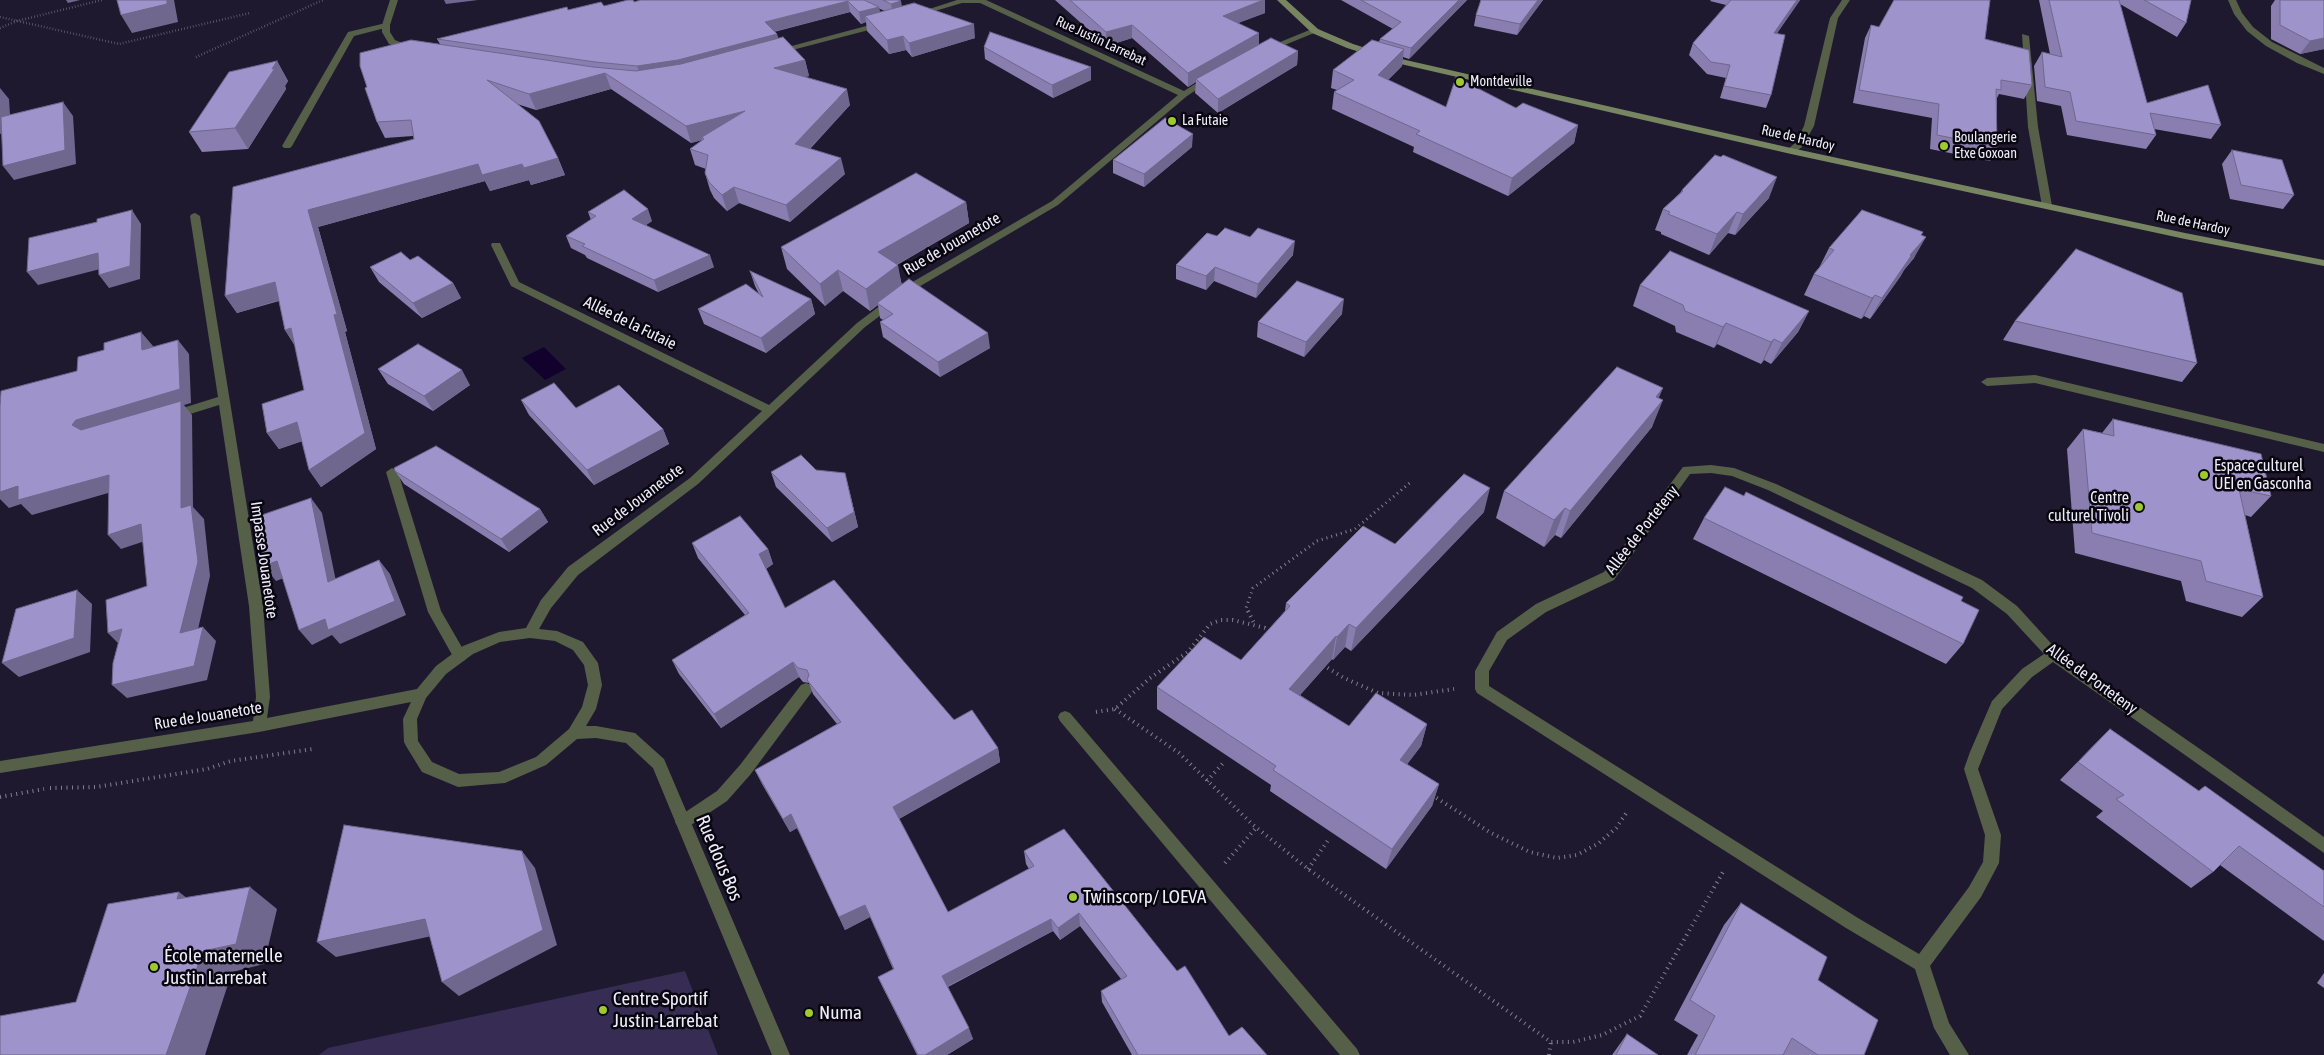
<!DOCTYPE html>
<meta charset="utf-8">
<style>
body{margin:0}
canvas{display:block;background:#1e192e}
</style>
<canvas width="2324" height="1055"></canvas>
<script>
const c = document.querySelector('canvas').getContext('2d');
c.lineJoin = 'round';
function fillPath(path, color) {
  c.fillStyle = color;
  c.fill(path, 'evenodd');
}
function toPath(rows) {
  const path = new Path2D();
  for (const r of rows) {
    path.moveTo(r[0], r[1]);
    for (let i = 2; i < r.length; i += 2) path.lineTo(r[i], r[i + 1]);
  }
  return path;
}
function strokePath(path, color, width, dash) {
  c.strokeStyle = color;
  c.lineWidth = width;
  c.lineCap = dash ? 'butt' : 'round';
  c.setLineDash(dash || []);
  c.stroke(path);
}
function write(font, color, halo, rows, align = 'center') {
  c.font = font + ' "Asap Condensed",sans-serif';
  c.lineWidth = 5;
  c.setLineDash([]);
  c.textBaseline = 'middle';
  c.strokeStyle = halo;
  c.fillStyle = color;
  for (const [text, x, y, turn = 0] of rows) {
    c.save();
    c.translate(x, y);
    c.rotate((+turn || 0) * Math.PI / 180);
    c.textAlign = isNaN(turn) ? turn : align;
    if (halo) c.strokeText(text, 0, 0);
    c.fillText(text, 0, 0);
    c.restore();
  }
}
fillPath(toPath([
 [685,971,718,1055,319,1055,328,1048]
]), '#372d54');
fillPath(toPath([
 [544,347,566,369,545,380,522,358]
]), '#12012c');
strokePath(toPath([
 [0,17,119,44,250,13],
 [0,28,17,21,102,0],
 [196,57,323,0]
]), '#837f91', 2.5, [0.5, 2.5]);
strokePath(toPath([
 [1248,612,1246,608,1253,588,1317,541,1355,529,1412,481]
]), '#837f91', 3, [1, 4]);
strokePath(toPath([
 [1248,611,1255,625],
 [1323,665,1344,678,1378,693,1413,695,1454,689],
 [1115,709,1179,753,1252,824,1308,869,1551,1042,1573,1042,1602,1035,1640,1016,1723,872],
 [1096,712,1115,709,1150,678,1188,652,1210,624,1221,620,1233,620,1265,628,1271,632],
 [1207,781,1224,762],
 [50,788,96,787,207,769,231,761,313,749],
 [1432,795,1491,833,1530,852,1557,858,1577,855,1599,843,1616,828,1627,812],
 [0,797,44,789],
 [1225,863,1256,828],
 [1308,869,1329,839],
 [1549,1055,1551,1042]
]), '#837f91', 4, [1, 4.5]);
fillPath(toPath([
 [386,23,389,23,389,27,354,36,292,146,290,148,284,148,282,146,348,32,386,23],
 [2022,34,2029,36,2038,127,2052,206,2047,209,2042,206,2028,127,2022,34],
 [392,468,398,472,441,611,467,656,465,660,460,662,455,660,428,612,386,472,392,468],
 [806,683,811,685,813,689,811,693,750,775,727,801,688,827,683,829,678,827,675,822,678,817,717,791,740,765,801,685,806,683],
 [1065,711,1070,713,1357,1049,1360,1055,1340,1055,1060,721,1058,717,1060,713,1065,711]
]), '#565f48');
fillPath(toPath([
 [390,0,398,0,390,25,390,32,395,40,414,48,414,52,408,52,389,44,382,32,382,25,390,0],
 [957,0,986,0,1184,91,1206,77,1213,79,1187,96,1058,205,917,288,865,327,698,484,578,575,551,608,539,629,557,631,583,642,598,663,602,685,596,709,586,726,596,726,635,733,664,759,790,1055,772,1055,653,768,626,743,596,738,577,739,546,765,505,783,458,787,422,772,406,746,404,742,403,719,411,702,259,732,0,773,0,761,253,721,256,697,249,606,219,405,174,419,168,415,170,412,218,397,190,216,192,214,195,213,200,216,263,606,270,697,267,718,417,689,436,666,463,646,499,632,526,628,541,600,568,567,690,478,762,411,511,286,491,245,492,243,500,243,519,282,769,405,857,323,909,284,1052,201,1178,95,980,3,962,3,918,16,914,14,957,0],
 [530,638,555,641,573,650,584,665,588,685,582,707,569,729,536,757,499,772,459,774,432,762,418,741,417,719,426,698,446,674,473,654,500,642,530,638],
 [1842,0,1850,0,1838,18,1814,126,1802,147,1794,153,1788,153,1786,151,1795,143,1804,126,1830,18,1842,0],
 [2228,0,2236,0,2242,13,2253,27,2272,42,2324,68,2324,74,2297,63,2266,46,2247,31,2234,14,2228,0],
 [881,22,885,24,884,26,777,54,773,51,881,22],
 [1312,29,1319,31,1270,51,1263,49,1312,29],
 [2035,375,2324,444,2324,452,2035,383,1987,386,1981,382,1987,378,2035,375],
 [1711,465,1734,468,1776,484,1982,580,2017,606,2058,651,2213,758,2324,837,2324,853,2053,662,2032,677,2002,709,1978,769,2001,835,1999,863,1981,897,1930,966,1949,1023,1969,1055,1950,1055,1934,1028,1915,969,1846,928,1477,693,1475,689,1475,671,1497,632,1536,604,1604,572,1683,467,1711,465],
 [1711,473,1732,476,1768,490,1972,588,2007,614,2044,654,2022,669,1992,701,1970,752,1964,769,1985,835,1983,862,1969,887,1919,954,1858,918,1489,686,1489,671,1507,640,1546,612,1614,580,1690,474,1711,473]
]), '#565f48');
fillPath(toPath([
 [1277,0,1286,0,1318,29,1353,44,1397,58,1791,148,2185,233,2324,260,2324,266,2185,239,1791,154,1392,62,1347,48,1312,33,1277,0]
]), '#778560');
fillPath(toPath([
 [641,0,898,0,902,7,975,38,912,57,906,50,889,54,867,31,866,22,861,24,850,12,774,32,777,34,778,38,805,60,809,76,805,77,850,105,810,149,845,174,790,222,739,203,727,211,714,198,710,190,705,173,706,169,695,165,690,149,702,140,691,143,611,89,536,110,517,104,558,158,565,175,531,185,529,180,490,191,485,181,318,227,347,331,345,332,376,449,321,487,309,470,302,441,279,449,267,433,304,390,295,346,285,330,279,301,237,313,225,296,414,139,413,136,385,138,377,122,367,87,440,44,437,39,568,10,604,6,634,2],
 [879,8,880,9,885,11,880,13],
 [1055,0,1265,0,1265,13,1238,23,1259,45,1298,51,1297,65,1218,113,1195,93,1196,82,1188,87,1132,38,1107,46],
 [1341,0,1467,0,1409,59,1403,57,1402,66,1388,80,1446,107,1516,108,1578,125,1574,143,1508,196,1413,152,1414,147,1332,109,1334,92,1337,90,1331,88,1333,70,1379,42,1380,39,1393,29],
 [1481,0,1543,0,1517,35,1474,26,1476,15],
 [1711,0,1800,0,1798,3,1777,33,1771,95,1766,108,1720,98,1726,78,1707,74,1689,55,1693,43,1726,5,1710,1],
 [2039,0,2191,0,2186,23,2177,37,2120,4,2147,103,2221,125,2211,139,2154,129,2156,135,2146,149,2067,135,2061,106,2037,101,2034,66,2042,52,2050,54],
 [2275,0,2324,0,2324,49,2300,54,2271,39,2271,6],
 [1871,25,1879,27,1985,39,2032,85,2024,99,1999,94,1997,98,1997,147,1990,161,1930,149,1932,118,1853,103,1865,38],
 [984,47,1091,80,1053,98,985,59],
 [277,61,288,81,285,86,286,89,248,149,202,152,189,132],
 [1192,147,1144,187,1113,173,1113,160],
 [2232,150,2294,195,2283,209,2230,199,2222,164],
 [1682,190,1769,198,1735,235,1728,233,1709,255,1661,234,1661,232,1655,230,1663,209,1680,193],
 [966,202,969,223,897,265,902,285,990,348,940,377,883,337,880,322,883,320,880,318,878,305,870,311,843,291,825,306,787,269,781,247],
 [588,212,652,221,646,225,714,267,658,292,587,258,585,255,571,248,566,236,591,220],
 [1921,235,1914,258,1904,270,1900,277,1870,319,1864,316,1861,319,1804,295,1814,274,1819,268,1829,248],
 [1217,236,1250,237,1293,255,1256,298,1214,281,1206,290,1176,279,1176,265],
 [410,260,453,283,461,298,422,318,379,282,370,267],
 [750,271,811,299,815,314,766,353,704,324,698,309,759,294,755,286],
 [1640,285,1809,311,1798,332,1771,364,1764,360,1761,364,1717,344,1714,348,1676,332,1675,326,1633,306],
 [1342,314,1304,357,1257,337,1258,322],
 [2015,321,2197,363,2182,382,2003,340],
 [378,369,470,385,433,411,388,384],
 [1659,398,1652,427,1561,538,1555,535,1544,547,1496,518,1504,491],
 [521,400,576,408,663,429,669,444,594,485,529,415],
 [2113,419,2271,496,2251,517,2245,515,2263,597,2242,617,2186,601,2181,581,2075,553,2067,449,2083,429,2102,433],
 [395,471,540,509,548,522,509,552,404,484],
 [771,472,845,473,858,527,832,542,776,487],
 [1484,512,1351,651,1345,647,1333,660,1332,659,1300,695,1349,726,1427,724,1421,746,1407,764,1439,784,1432,806,1386,869,1270,791,1271,785,1157,709,1157,687,1241,660,1285,611,1286,603,1395,544],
 [1704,518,1961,601,1963,644,1946,664,1693,539],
 [692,543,768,549,773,564,766,569,785,608,998,748,1000,762,899,819,948,912,1029,869,1026,864,1024,851,1177,971,1229,1036,1267,1055,1132,1055,1102,1002,1101,991,1121,979,1080,926,1060,940,1053,931,948,987,973,1039,947,1055,917,1055,883,988,878,977,893,969,870,917,845,930,797,828,790,832,762,784,755,770,837,724,813,694,809,683,803,682,799,677,721,728,679,674,672,660,745,615,698,558],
 [2110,729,2198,791,2205,786,2324,871,2324,941,2220,865,2213,872,2191,888,2096,817,2103,811,2060,780,2092,747],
 [1741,903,1818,980,1864,1055,1687,1055,1698,1035,1674,1020,1724,925],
 [2324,973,2324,988,2317,983],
 [1627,1034,1658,1055,1612,1055]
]), '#897eaf');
fillPath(toPath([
 [66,0,80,0,68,3],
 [167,0,174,0,178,22,132,33,121,15],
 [444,0,478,0,446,4],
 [1263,0,1265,0,1265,13,1222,29,1223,16],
 [1459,0,1467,0,1409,59,1411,48],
 [1538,0,1543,0,1517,35,1520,24],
 [1797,0,1800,0,1798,3,1769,45,1774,33],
 [848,1,850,12,768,33,765,22],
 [901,1,903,12,893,15,891,4],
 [879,7,881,18,865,16,866,22,861,24,859,12],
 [974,24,975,38,912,57,909,43],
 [1132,25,1132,38,1107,46,1106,32],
 [1259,33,1259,47,1196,79,1196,82,1188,87,1188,73],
 [777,34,779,45,641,77,637,66],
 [903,36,906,50,889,54,887,40],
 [2324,38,2324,49,2300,54,2310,41],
 [1404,49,1402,66,1375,93,1378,75],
 [1298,51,1297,65,1218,113,1218,99],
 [805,60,809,76,777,84,774,68],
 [277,61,288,81,285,86,286,89,248,149,235,128],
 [1091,67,1091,80,1053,98,1052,85],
 [605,73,611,89,536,110,529,94],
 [0,88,9,99,11,131,0,134],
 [847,89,850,105,799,160,795,144],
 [63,102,73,116,76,164,14,180,3,166],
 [745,111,702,137,702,140,691,143,686,126],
 [1578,125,1574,143,1508,196,1512,178],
 [1193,134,1192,147,1144,187,1144,174],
 [558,158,565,175,531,185,524,168],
 [841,158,845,174,790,222,786,205],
 [478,164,522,164,529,180,490,191,485,181,318,227,347,331,345,332,376,449,321,487,309,470,334,315,308,210],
 [1777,177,1769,198,1735,235,1743,214],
 [734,187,739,203,727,211,722,195],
 [966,202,969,223,882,273,878,252],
 [648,209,652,221,637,231,632,219],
 [132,210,141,224,140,279,109,288,99,275],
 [1737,212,1728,233,1709,255,1717,234],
 [1926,237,1914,258,1904,270,1900,277,1870,319,1882,298,1911,253],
 [1295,241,1293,255,1256,298,1258,284],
 [98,253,108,267,38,285,27,272],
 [710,255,714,267,658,292,654,280],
 [898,265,902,287,877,303,878,305,870,311,866,289],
 [1215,267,1214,281,1206,290,1206,276],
 [838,270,843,291,825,306,820,284],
 [275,282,286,298,237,313,225,296],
 [453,283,461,298,422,318,413,303],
 [1875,295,1864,316,1861,319,1872,298],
 [811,299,815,314,766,353,761,338],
 [1344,299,1342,314,1304,357,1306,342],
 [1809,311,1798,332,1771,364,1782,343],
 [1726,323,1717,344,1714,348,1723,327],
 [291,328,296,347,285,330],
 [141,332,153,346,153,365,142,350],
 [988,333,990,348,940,377,938,362],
 [1774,339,1764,360,1761,364,1771,342],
 [178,340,189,354,191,403,184,405,192,415,193,507,204,519,210,576,194,647,180,633,198,562,72,425,76,420],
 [462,370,470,385,433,411,424,396],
 [1663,388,1653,412,1663,400,1652,427,1561,538,1570,511],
 [297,422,309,439,279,449,267,433],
 [663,429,669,444,594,485,587,470],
 [845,473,858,527,832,542,827,528],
 [109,475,122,489,32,515,21,504,9,508,0,499,0,492,18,486],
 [1490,488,1484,512,1351,651,1356,628],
 [311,498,322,513,339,596,328,582],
 [1565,508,1555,535,1544,547,1554,520],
 [540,509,548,522,509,552,501,539],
 [141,524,154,538,121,549,108,535],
 [768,549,773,564,764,570,759,554],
 [379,560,390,574,406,615,340,644,332,635,312,645,299,630],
 [277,561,289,576,276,581,264,566],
 [77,590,92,604,90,652,19,677,2,663],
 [1349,624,1345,647,1333,660,1337,637],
 [203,627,216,641,207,680,127,698,112,685],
 [122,629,122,647,108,633],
 [1336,636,1332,659,1286,711,1289,689],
 [793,662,799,677,721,728,714,714],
 [1427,724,1421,746,1394,782,1400,760],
 [998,748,1000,762,897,820,893,807],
 [1439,784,1432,806,1386,869,1392,849],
 [791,814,797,828,790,832,783,819],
 [522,851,535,868,557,945,459,996,442,982],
 [250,887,277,909,264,964,232,972,205,1055,166,1055,203,951],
 [179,892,208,914,177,899],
 [865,905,870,917,845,930,839,917],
 [1079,913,1080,926,1060,940,1058,928],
 [425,919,441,934,336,957,317,942],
 [1051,919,1053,931,946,987,942,976],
 [969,1028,973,1039,947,1055,925,1055]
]), '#6f678e');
const building = toPath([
 [117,0,167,0,167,4,121,15,117,0],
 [628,0,633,0,634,2,641,0,864,0,879,7,859,12,848,1,765,22,777,34,678,60,637,66,595,62,437,39,567,7,568,10,601,2,604,6,628,0],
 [883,0,898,0,901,1,891,4,883,0],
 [1070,0,1263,0,1223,16,1259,33,1188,73,1132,25,1106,32,1070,0],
 [1361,0,1459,0,1411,48,1380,39,1401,22,1361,0],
 [1481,0,1538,0,1520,24,1476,15,1481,0],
 [1731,0,1797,0,1774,33,1785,35,1771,95,1724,86,1730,65,1711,62,1693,43,1731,0],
 [1894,0,1990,0,1985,39,2029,50,2032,85,2001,80,2001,90,1996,89,1997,147,1937,135,1939,104,1859,90,1871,25,1879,27,1894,0],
 [2049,0,2119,0,2147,103,2208,85,2221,125,2150,113,2156,135,2076,121,2070,92,2045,87,2042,52,2062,57,2049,0],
 [2144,0,2191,0,2186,23,2144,0],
 [2280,0,2324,0,2324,38,2310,41,2280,25,2280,0],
 [914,3,974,24,909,43,903,36,887,40,865,16,914,3],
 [990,32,1091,67,1052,85,984,47,990,32],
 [783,37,805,60,774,68,847,89,795,144,841,158,786,205,734,187,722,195,709,182,705,173,708,155,690,149,704,139,702,137,745,111,686,126,605,73,529,94,487,80,539,121,558,158,524,168,522,164,482,175,478,164,308,210,337,314,334,315,365,433,309,470,297,422,267,433,262,404,304,390,291,328,285,330,275,282,225,296,233,187,414,139,411,120,377,122,365,88,367,87,360,66,360,53,411,40,593,67,636,71,681,64,783,37],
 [1271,38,1298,51,1218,99,1196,79,1271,38],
 [1372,40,1404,49,1378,75,1446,107,1456,77,1516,108,1523,103,1578,125,1512,178,1416,134,1420,131,1334,92,1354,80,1333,70,1372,40],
 [277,61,272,69,275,68,235,128,189,132,229,72,277,61],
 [63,102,65,150,3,166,1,117,63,102],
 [1165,118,1193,134,1144,174,1113,160,1165,118],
 [2232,150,2282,160,2294,195,2241,185,2232,150],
 [1715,155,1721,157,1723,155,1777,177,1743,214,1737,212,1717,234,1668,214,1670,212,1663,209,1683,191,1682,190,1715,155],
 [916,173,966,202,878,252,898,265,866,289,838,270,820,284,781,247,916,173],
 [624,190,648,209,632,219,710,255,654,280,582,246,585,244,566,236,596,216,588,212,624,190],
 [132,210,130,266,99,275,98,253,27,272,29,238,97,222,97,219,132,210],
 [1862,210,1923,232,1921,235,1926,237,1910,255,1911,256,1882,298,1875,295,1872,298,1814,274,1834,250,1829,248,1862,210],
 [1225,228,1250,237,1258,228,1295,241,1258,284,1215,267,1206,276,1176,265,1207,233,1217,236,1225,228],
 [2076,249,2182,293,2197,363,2015,321,2076,249],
 [1670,251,1809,311,1782,343,1774,339,1771,342,1726,323,1723,327,1685,311,1683,305,1640,285,1670,251],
 [401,252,410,260,418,256,453,283,413,303,370,267,401,252],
 [750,271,811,299,761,338,698,309,746,284,763,297,750,271],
 [909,279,988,333,938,362,880,322,893,314,877,303,909,279],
 [1297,281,1344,299,1306,342,1258,322,1297,281],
 [141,332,142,350,178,340,180,389,76,420,72,425,81,430,181,401,181,508,191,505,198,562,180,633,203,627,194,666,112,685,113,663,122,629,108,633,106,600,147,586,141,524,108,535,109,475,18,500,18,486,0,492,0,406,1,391,77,371,78,357,104,350,104,343,141,332],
 [418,344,462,370,424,396,378,369,418,344],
 [1617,367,1663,388,1656,397,1663,400,1570,511,1565,508,1554,520,1504,491,1617,367],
 [554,383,576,408,619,385,663,429,587,470,521,400,554,383],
 [2113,419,2261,454,2271,496,2239,489,2263,597,2206,581,2201,561,2092,533,2083,429,2114,436,2113,419],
 [436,446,540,509,501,539,395,471,394,468,436,446],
 [801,455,816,470,845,473,854,512,827,528,771,472,801,455],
 [1464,474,1490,488,1356,628,1349,624,1337,637,1336,636,1289,689,1349,726,1376,693,1427,724,1400,760,1439,784,1392,849,1273,770,1276,766,1157,687,1204,637,1241,660,1290,606,1286,603,1363,526,1395,544,1464,474],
 [1725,487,1744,496,1746,492,1963,597,1961,601,1979,610,1963,644,1704,518,1725,487],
 [311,498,328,582,379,560,395,601,328,630,325,619,299,630,277,561,264,566,256,517,311,498],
 [740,516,768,549,759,554,785,608,834,580,954,720,972,710,998,748,893,807,948,912,1034,866,1024,851,1064,829,1177,971,1185,966,1229,1036,1242,1027,1267,1055,1138,1055,1101,991,1127,976,1079,913,1058,928,1051,919,942,976,969,1028,925,1055,918,1055,878,977,894,969,865,905,839,917,791,814,783,819,755,770,841,722,807,680,809,675,807,670,798,668,793,662,714,714,672,660,749,613,692,543,740,516],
 [77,590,74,638,2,663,16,609,77,590],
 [2110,729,2199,791,2205,786,2324,871,2324,907,2239,846,2213,872,2116,799,2124,795,2078,762,2110,729],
 [344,825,522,851,543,930,442,982,425,919,317,942,344,825],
 [250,887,236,944,203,951,166,1055,0,1055,0,1016,76,1002,108,904,179,892,177,899,250,887],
 [1741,903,1827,957,1818,980,1878,1020,1864,1055,1818,1055,1792,1038,1783,1055,1695,1055,1715,1016,1690,1000,1741,903],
 [1627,1034,1658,1055,1616,1055,1627,1034]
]);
fillPath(building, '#9f93cb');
strokePath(building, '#6f678e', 1);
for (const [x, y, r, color] of [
 [1460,82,5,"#9eca2e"],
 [1172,121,5,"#9eca2e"],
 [1944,146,5,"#9eca2e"],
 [2204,475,5,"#9eca2e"],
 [2139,507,5,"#9eca2e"],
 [1073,897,5,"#9eca2e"],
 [154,967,5,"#9eca2e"],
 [603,1010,5,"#9eca2e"],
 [809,1013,5,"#9eca2e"]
]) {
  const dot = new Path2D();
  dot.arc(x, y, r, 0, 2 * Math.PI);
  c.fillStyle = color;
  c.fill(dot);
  strokePath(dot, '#08060e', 2);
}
write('14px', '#efecfb', '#08060e', [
 ["Rue Justin Larrebat",1101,41,25],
 ["Rue de Hardoy",1798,138,13],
 ["Rue de Hardoy",2193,223,12]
]);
write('14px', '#efecfb', '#08060e', [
 ["Montdeville",1470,82],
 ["La Futaie",1182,121],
 ["Boulangerie",1954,138],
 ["Etxe Goxoan",1954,154]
], 'left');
write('16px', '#efecfb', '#08060e', [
 ["Rue de Jouanetote",952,244,-30],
 ["Allée de la Futaie",630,323,26],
 ["Rue de Jouanetote",638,500,-37],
 ["Allée de Porteteny",1642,530,-52],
 ["Impasse Jouanetote",264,560,82],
 ["Allée de Porteteny",2092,679,36],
 ["Rue de Jouanetote",208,716,-9]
]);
write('16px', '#efecfb', '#08060e', [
 ["Espace culturel",2214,466],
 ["UEI en Gasconha",2214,484],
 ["Centre",2129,498,"right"],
 ["culturel Tivoli",2129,516,"right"]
], 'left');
write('19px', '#efecfb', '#08060e', [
 ["Rue dous Bos",719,858,67]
]);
write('19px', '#efecfb', '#08060e', [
 ["Twinscorp/ LOEVA",1083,897],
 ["École maternelle",164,956],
 ["Justin Larrebat",164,978],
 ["Centre Sportif",613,999],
 ["Justin-Larrebat",613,1021],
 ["Numa",819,1013]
], 'left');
</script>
